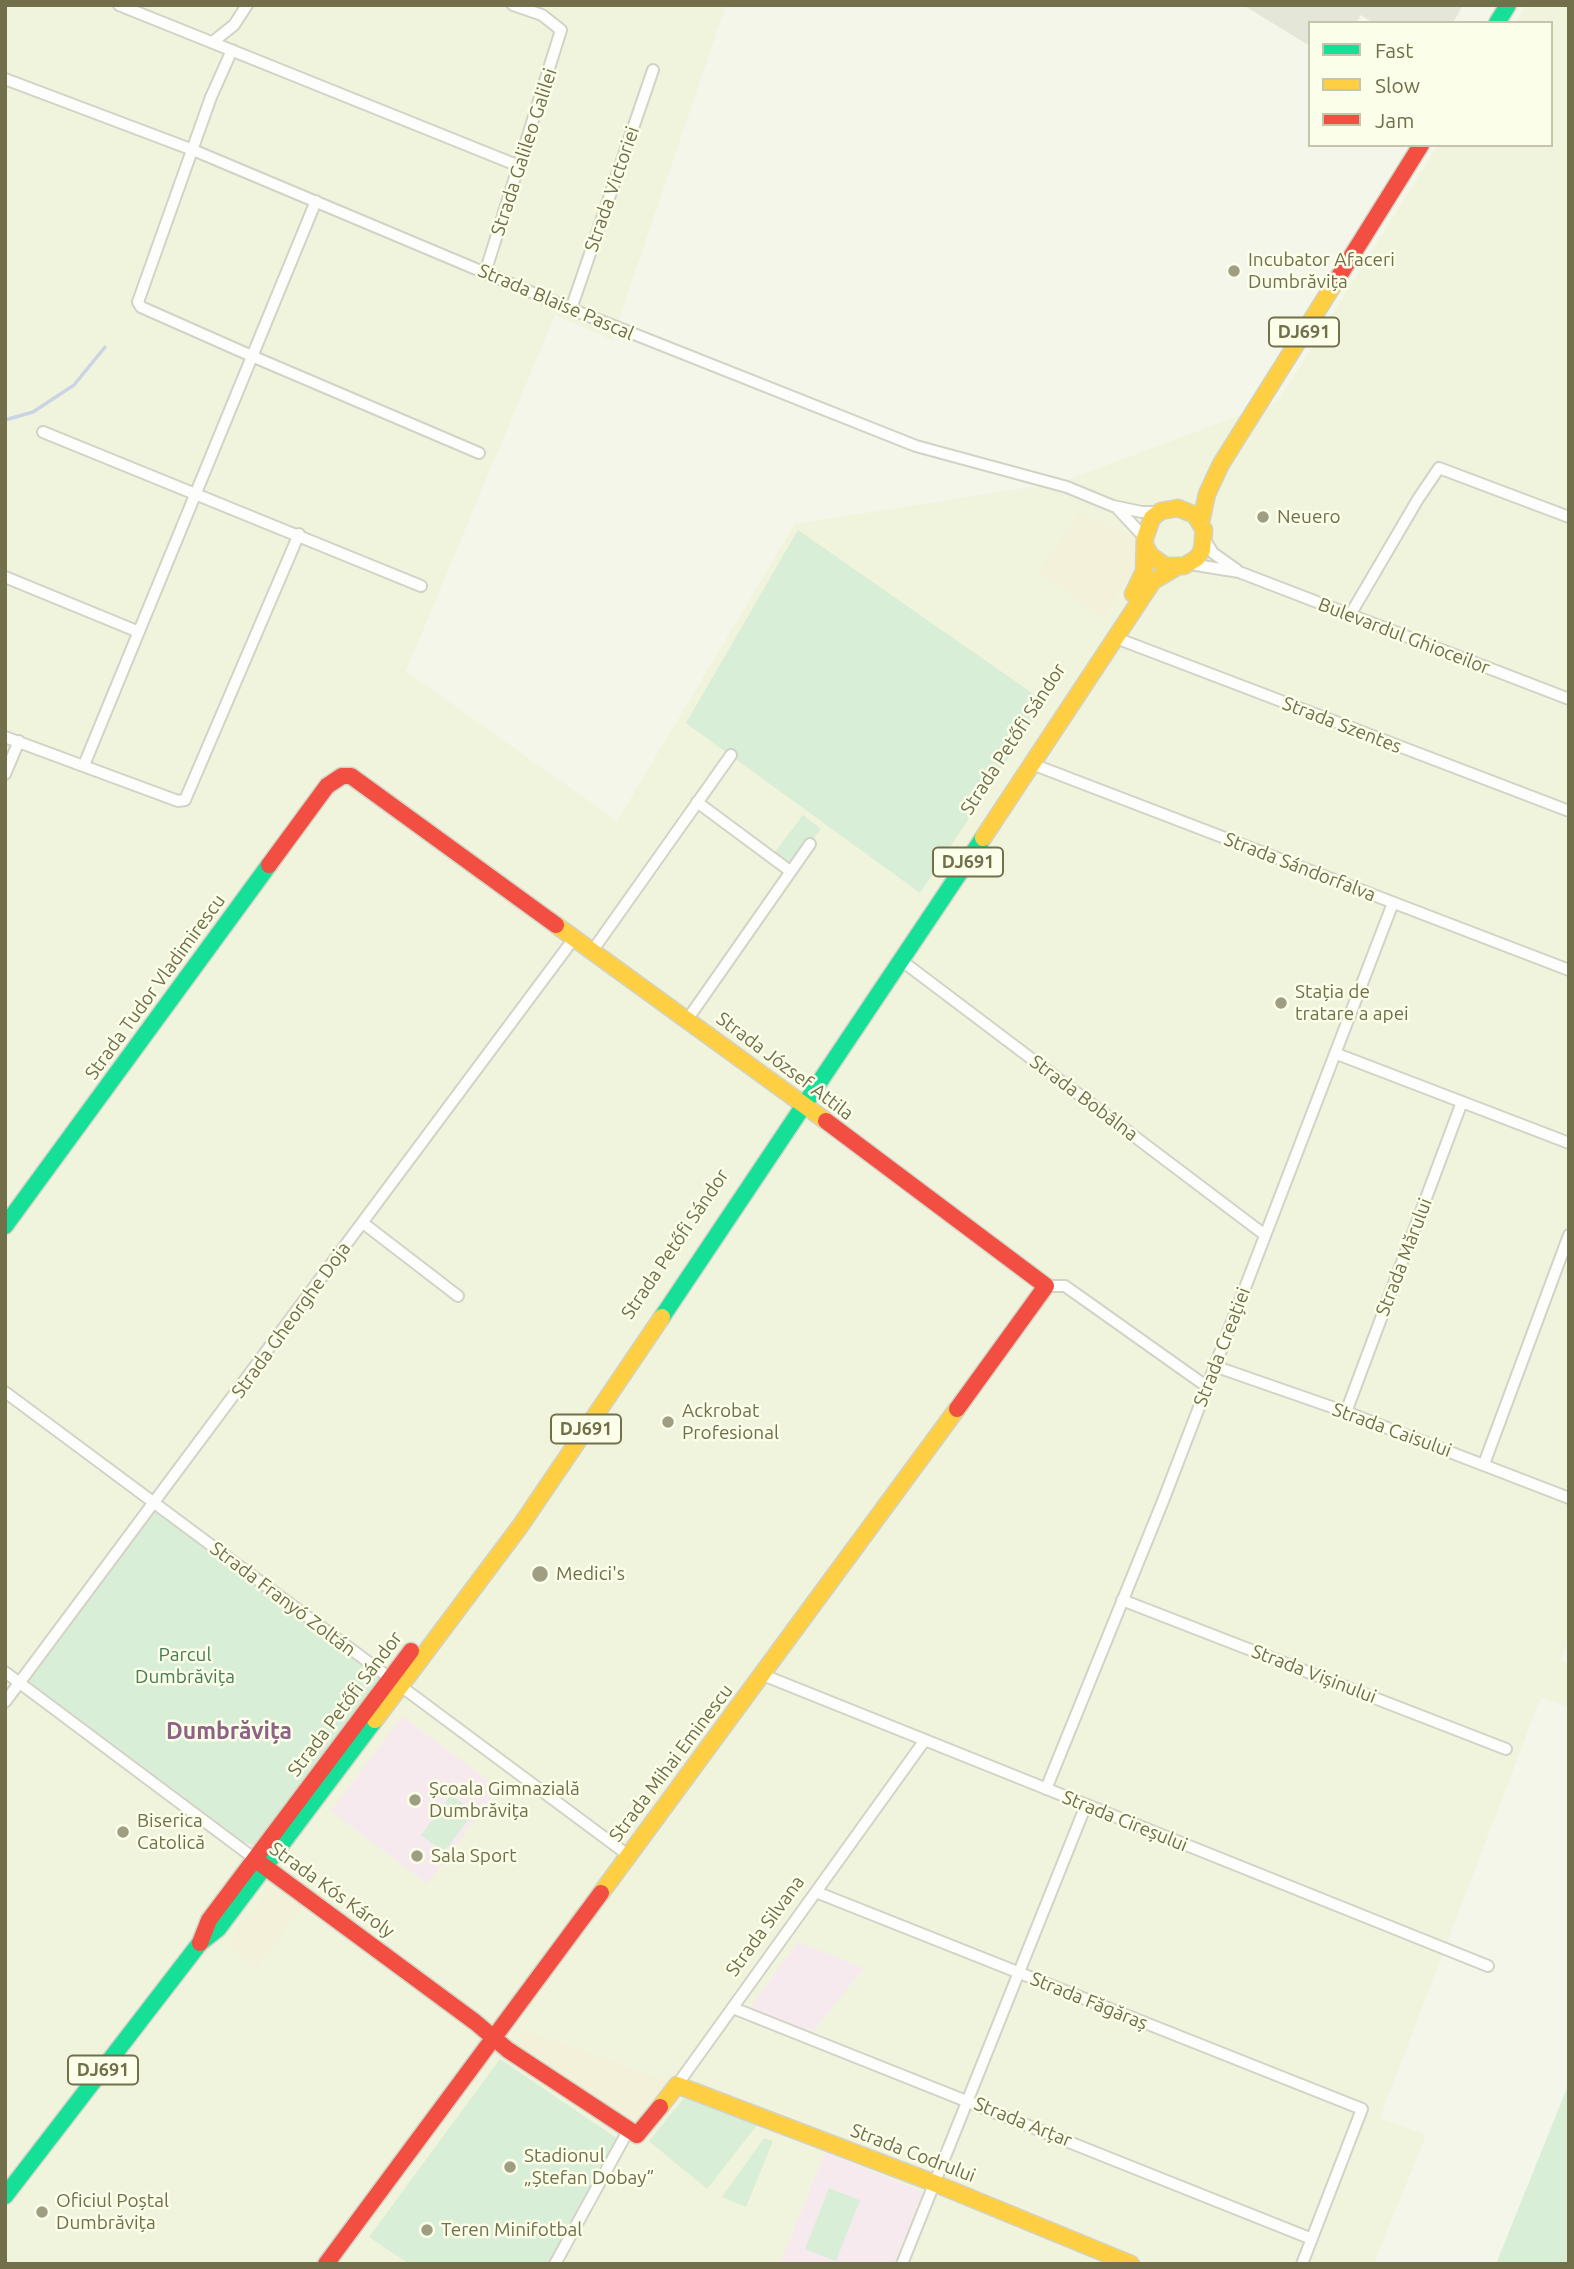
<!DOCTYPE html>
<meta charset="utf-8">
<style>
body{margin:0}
#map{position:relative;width:1574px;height:2269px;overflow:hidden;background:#f4f6e9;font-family:Ubuntu,sans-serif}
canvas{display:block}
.frame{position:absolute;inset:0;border:7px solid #726f4b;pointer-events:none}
.legend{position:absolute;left:1308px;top:21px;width:245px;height:126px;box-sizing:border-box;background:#fbfee9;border:2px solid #c4c5aa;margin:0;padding:9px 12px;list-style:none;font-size:21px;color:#726f4b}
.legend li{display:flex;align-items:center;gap:14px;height:35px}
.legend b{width:35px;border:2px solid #c4c5aa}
</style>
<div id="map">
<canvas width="1574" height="2269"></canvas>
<div class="frame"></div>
<ul class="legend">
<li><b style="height:9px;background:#16e098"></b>Fast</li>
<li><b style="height:9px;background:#ffcf43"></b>Slow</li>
<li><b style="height:9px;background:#f24e42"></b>Jam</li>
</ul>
</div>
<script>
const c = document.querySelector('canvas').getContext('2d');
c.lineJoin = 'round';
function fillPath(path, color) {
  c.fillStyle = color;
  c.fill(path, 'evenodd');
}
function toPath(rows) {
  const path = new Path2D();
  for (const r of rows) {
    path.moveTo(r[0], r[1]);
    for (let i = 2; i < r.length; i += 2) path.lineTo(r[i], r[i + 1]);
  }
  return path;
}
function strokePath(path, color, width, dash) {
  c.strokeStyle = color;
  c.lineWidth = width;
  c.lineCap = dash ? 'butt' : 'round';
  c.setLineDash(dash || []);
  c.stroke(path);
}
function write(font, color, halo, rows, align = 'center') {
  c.font = font + ' Ubuntu,sans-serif';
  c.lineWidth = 5;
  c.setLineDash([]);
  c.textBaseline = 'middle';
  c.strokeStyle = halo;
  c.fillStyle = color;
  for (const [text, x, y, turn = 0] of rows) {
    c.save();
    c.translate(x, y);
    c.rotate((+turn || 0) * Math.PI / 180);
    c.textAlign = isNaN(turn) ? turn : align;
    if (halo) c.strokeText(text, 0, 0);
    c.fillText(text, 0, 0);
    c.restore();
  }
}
fillPath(toPath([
 [5,5,726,5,612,340,555,315,406,671,617,821,795,524,1062,482,1278,401,1438,145,1551,145,1551,23,1515,23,1526,5,1569,5,1569,1637,1560,1660,1569,1664,1569,1707,1541,1697,1380,2118,1426,2135,1374,2264,5,2264]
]), '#f1f4dc');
fillPath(toPath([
 [1079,512,1135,538,1140,551,1140,560,1103,619,1039,571],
 [274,1881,305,1904,257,1967,226,1945],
 [523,2030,671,2082,636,2127,513,2044]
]), '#f3f1da');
fillPath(toPath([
 [1243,5,1463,5,1453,23,1373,23,1361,15,1356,23,1310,23,1310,46]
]), '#e4e6d7');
fillPath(toPath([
 [402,1716,499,1788,427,1884,331,1811],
 [798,1942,864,1968,812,2033,750,2007],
 [825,2152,923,2192,894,2264,780,2264]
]), '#f6eaee');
fillPath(toPath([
 [798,530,1045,702,920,893,686,723],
 [803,815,821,829,791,866,774,853],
 [155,1504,376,1674,379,1681,262,1843,253,1845,243,1842,20,1682],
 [451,1795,474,1812,444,1852,421,1835],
 [500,2059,618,2139,548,2264,409,2264,369,2237],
 [1569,2083,1569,2264,1496,2264],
 [684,2098,757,2125,707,2189,649,2141],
 [764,2138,773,2141,746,2207,722,2197],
 [829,2188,860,2200,836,2261,805,2249]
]), '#d9eed7');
strokePath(toPath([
 [5,420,33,412,74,385,105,347]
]), '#cbd4e5', 3.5);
const street = toPath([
 [119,5,519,166],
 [214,41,234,25,247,5],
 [232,50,211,97,138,302,141,307,254,357,479,453],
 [5,79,193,150,571,309,916,446,1067,487,1113,506,1142,512,1157,512],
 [485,273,561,30,542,15,513,5],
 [571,309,653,70],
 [43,432,421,586],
 [1118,509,1145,538],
 [1205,540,1213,553,1237,570],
 [1190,564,1239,572,1569,699],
 [5,577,139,632],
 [1350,615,1418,499,1439,468,1569,517],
 [1116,638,1569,811],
 [5,737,178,801,185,800,299,534],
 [1032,764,1569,970],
 [84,765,316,201],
 [5,774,19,741],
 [697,802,790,871],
 [593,950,731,755],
 [902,961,1265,1235],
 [687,1020,810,844],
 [1337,1054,1569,1143],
 [363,1223,458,1296],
 [1046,1286,1065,1286,1206,1386],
 [1214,1366,1346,1412,1569,1498],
 [5,1392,628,1855],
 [1346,1412,1462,1102],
 [1484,1464,1569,1235],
 [1122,1600,1506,1749],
 [5,1672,255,1859],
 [763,1675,1488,1966],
 [5,1702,575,937],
 [1046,1789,1163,1501,1393,903],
 [816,1892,1362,2109,1302,2264],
 [733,2008,1312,2239],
 [677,2085,925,1740],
 [555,2264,629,2129],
 [902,2264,1086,1805]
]);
const fast = toPath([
 [1497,23,1508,5],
 [5,1226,269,865],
 [662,1317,983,838],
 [5,2196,200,1943,218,1929,375,1720]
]);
const slow = toPath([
 [1201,522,1207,494,1221,464,1336,281],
 [1133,594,1144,571,1145,538,1152,518,1161,511,1178,508,1195,515,1204,530,1202,550,1197,558,1184,566,1165,566,1150,555,1146,547],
 [983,838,1153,581,1175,568],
 [556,925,826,1121],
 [375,1720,521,1525,662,1317],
 [601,1893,957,1409],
 [660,2107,677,2085,934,2183,1131,2264]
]);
const jam = toPath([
 [1336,281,1421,145],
 [269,865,327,786,342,776,351,776,556,925],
 [826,1121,1046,1286,957,1409],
 [257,1861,475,2022,508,2050,637,2135,660,2107],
 [200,1943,209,1920,411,1651],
 [326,2264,601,1893]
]);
strokePath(street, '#d2d3c6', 14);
strokePath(fast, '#d2d3c5', 19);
strokePath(slow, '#d2d3c5', 19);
strokePath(jam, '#d2d3c5', 19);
strokePath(street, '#fdfefc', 10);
strokePath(fast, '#16e098', 16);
strokePath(slow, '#ffcf43', 16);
strokePath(jam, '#f24e42', 16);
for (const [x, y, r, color] of [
 [1234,271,7,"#a09e82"],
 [1263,517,7,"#a09e82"],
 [1281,1003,7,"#a09e82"],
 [668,1422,7,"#a09e82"],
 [540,1574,9,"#a09e82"],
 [415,1800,7,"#a09e82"],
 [123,1832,7,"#a09e82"],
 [417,1856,7,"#a09e82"],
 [510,2167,7,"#a09e82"],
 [42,2212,7,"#a09e82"],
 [427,2230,7,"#a09e82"]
]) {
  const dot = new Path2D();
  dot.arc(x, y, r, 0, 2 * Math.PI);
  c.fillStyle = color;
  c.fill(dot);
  strokePath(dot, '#fbfee9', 2.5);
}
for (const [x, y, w] of [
 [1304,332,70],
 [968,862,70],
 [586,1429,70],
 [103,2070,70]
]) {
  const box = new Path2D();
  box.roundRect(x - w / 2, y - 14.5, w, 29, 5);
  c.fillStyle = '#fbfee9';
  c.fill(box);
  strokePath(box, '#726f4b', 2);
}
write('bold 18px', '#726f4b', null, [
 ["DJ691",1304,332],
 ["DJ691",968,862],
 ["DJ691",586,1429],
 ["DJ691",103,2070]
]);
write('19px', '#726f4b', '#fbfee9', [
 ["Strada Galileo Galilei",524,152,-72],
 ["Strada Victoriei",612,189,-71],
 ["Strada Blaise Pascal",556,302,23],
 ["Bulevardul Ghioceilor",1404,636,21],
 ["Strada Szentes",1342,725,21],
 ["Strada Petőfi Sándor",1013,739,-57],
 ["Strada Sándorfalva",1300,867,21],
 ["Strada Tudor Vladimirescu",155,987,-54],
 ["Strada József Attila",785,1066,37],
 ["Strada Bobâlna",1084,1098,37],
 ["Strada Petőfi Sándor",675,1244,-56],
 ["Strada Mărului",1404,1257,-69],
 ["Strada Gheorghe Doja",291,1320,-54],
 ["Strada Creației",1222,1347,-69],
 ["Strada Caisului",1392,1430,20],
 ["Strada Franyó Zoltán",283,1599,37],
 ["Strada Vișinului",1314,1674,21],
 ["Strada Petőfi Sándor",345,1704,-53],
 ["Strada Mihai Eminescu",671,1763,-53],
 ["Strada Cireșului",1125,1821,22],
 ["Strada Kós Károly",332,1890,36],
 ["Strada Silvana",765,1926,-54],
 ["Strada Făgăraș",1089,2001,22],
 ["Strada Arțar",1023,2122,22],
 ["Strada Codrului",913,2153,21]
]);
write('19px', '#726f4b', '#fbfee9', [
 ["Incubator Afaceri",1248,260],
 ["Dumbrăvița",1248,282],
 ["Neuero",1277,517],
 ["Stația de",1295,992],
 ["tratare a apei",1295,1014],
 ["Ackrobat",682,1411],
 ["Profesional",682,1433],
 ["Medici's",556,1574],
 ["Școala Gimnazială",429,1789],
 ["Dumbrăvița",429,1811],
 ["Biserica",137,1821],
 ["Catolică",137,1843],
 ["Sala Sport",431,1856],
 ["Stadionul",524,2156],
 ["„Ștefan Dobay”",524,2178],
 ["Oficiul Poștal",56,2201],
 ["Dumbrăvița",56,2223],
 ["Teren Minifotbal",441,2230]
], 'left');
write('19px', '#467d54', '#fbfee9', [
 ["Parcul",185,1655],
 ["Dumbrăvița",185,1677]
]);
write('bold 23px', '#8e6285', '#fbfee9', [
 ["Dumbrăvița",229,1731]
]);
</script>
